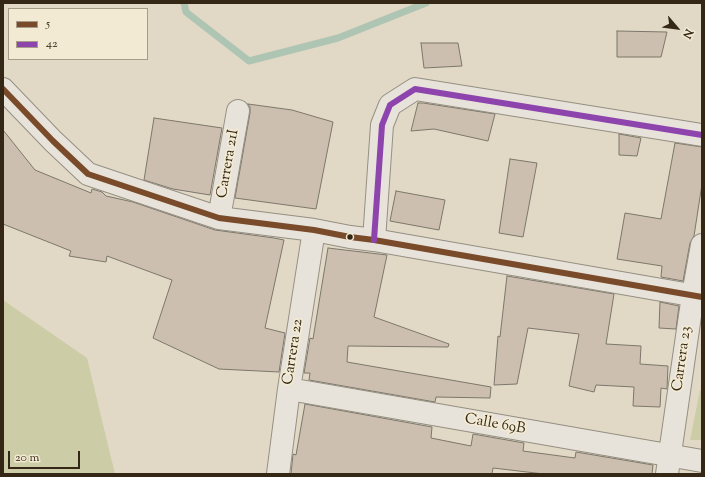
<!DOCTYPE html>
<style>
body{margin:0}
#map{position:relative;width:705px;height:477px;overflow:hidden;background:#e1d9c6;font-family:"Sorts Mill Goudy",serif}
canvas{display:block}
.frame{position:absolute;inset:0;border:4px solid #342716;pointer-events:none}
.legend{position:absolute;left:8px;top:8px;width:140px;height:52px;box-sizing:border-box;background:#f3ead3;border:1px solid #a79c87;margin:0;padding:5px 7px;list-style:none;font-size:12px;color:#342716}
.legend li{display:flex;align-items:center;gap:8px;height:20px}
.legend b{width:20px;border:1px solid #a79c87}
.north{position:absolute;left:657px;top:8px;width:40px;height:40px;-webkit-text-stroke:3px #f3ead3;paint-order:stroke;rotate:118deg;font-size:11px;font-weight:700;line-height:16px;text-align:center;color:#342716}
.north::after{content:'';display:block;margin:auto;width:14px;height:18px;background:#342716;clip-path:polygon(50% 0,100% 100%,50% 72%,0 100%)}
.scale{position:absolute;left:8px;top:451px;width:72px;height:18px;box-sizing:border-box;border:2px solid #342716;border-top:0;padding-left:5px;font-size:12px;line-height:14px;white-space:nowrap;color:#342716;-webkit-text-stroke:3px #f3ead3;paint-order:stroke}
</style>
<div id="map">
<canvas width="705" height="477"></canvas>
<div class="frame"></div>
<ul class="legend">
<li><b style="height:5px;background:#7a4b2a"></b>5</li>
<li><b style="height:5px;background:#8e44ad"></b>42</li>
</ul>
<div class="north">N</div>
<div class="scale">20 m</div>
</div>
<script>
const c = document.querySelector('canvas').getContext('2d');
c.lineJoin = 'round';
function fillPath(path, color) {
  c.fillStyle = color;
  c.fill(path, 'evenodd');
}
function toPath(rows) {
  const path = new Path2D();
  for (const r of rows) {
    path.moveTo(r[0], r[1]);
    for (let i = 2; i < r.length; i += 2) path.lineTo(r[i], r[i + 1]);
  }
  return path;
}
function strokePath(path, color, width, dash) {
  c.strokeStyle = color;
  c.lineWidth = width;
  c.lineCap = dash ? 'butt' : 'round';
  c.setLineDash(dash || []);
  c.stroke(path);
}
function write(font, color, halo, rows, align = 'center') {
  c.font = font + ' "Sorts Mill Goudy",serif';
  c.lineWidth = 3.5;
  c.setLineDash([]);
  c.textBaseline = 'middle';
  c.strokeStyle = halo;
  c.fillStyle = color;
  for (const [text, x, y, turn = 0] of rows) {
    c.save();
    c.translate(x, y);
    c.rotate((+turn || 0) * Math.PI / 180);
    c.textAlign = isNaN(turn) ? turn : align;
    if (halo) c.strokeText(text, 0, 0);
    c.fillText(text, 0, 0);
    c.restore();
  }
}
fillPath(toPath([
 [3,300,87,358,115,474,3,474],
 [700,390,702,391,702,440,690,440]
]), '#cccca7');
strokePath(toPath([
 [184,3,186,12,249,61,338,38,426,3]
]), '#afc5b4', 7);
const building = toPath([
 [617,31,667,32,661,57,617,57,617,31],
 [421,43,458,43,462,66,424,68,421,43],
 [418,103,423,103,495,114,488,141,434,129,411,131,418,103],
 [248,104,292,110,333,122,316,209,235,198,250,113,250,107,248,104],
 [154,118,222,128,210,195,173,189,144,180,154,118],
 [3,130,35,170,91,193,92,189,102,192,106,196,133,202,215,230,274,238,284,240,265,328,285,333,279,372,219,369,153,338,172,280,107,256,106,262,69,256,71,251,3,224,3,130],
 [619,134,641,138,637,156,619,155,619,134],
 [675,143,702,147,702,184,694,236,690,243,683,281,661,277,662,266,617,259,625,213,661,219,675,143],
 [510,159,537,163,523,237,499,233,510,159],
 [396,191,445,200,439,230,390,221,396,191],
 [328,248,387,255,374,317,449,344,448,347,348,346,347,362,491,387,490,398,436,397,435,402,309,380,310,373,304,373,310,338,313,339,328,248],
 [507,276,614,294,606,344,641,346,640,364,668,366,667,389,661,388,660,407,633,406,634,387,596,385,594,392,569,386,579,334,528,328,517,384,494,385,498,336,500,337,507,276],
 [660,302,679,306,676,329,659,328,660,302],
 [305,404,432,427,431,438,471,446,473,434,524,443,523,451,575,458,576,452,653,465,652,474,544,474,493,468,492,474,291,474,293,454,296,455,305,404]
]);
fillPath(building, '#cdbfaf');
strokePath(building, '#7c776b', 1);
const minor = toPath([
 [3,89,53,141,88,174,219,218,314,230,350,237,374,240,702,297],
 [219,218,238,111],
 [374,240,382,125,390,105,415,89,702,135],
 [289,389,702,461],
 [278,474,289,389,314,230],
 [667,474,693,295,702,245]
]);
strokePath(minor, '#958f82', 24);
strokePath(minor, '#e8e3da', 22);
strokePath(toPath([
 [3,89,53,141,88,174,219,218,314,230,350,237,374,240,702,297]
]), '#7a4b2a', 6);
strokePath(toPath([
 [374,240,382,125,390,105,415,89,702,135]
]), '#8e44ad', 6);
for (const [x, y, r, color] of [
 [350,237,3.5,"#342716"]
]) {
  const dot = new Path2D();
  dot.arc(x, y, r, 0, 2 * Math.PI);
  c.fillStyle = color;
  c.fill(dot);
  strokePath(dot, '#f3ead3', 1.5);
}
write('15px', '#342716', '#f3ead3', [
 ["Carrera 21I",229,164,-80],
 ["Carrera 22",294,352,-81],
 ["Carrera 23",683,359,-82],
 ["Calle 69B",495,425,10]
]);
</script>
